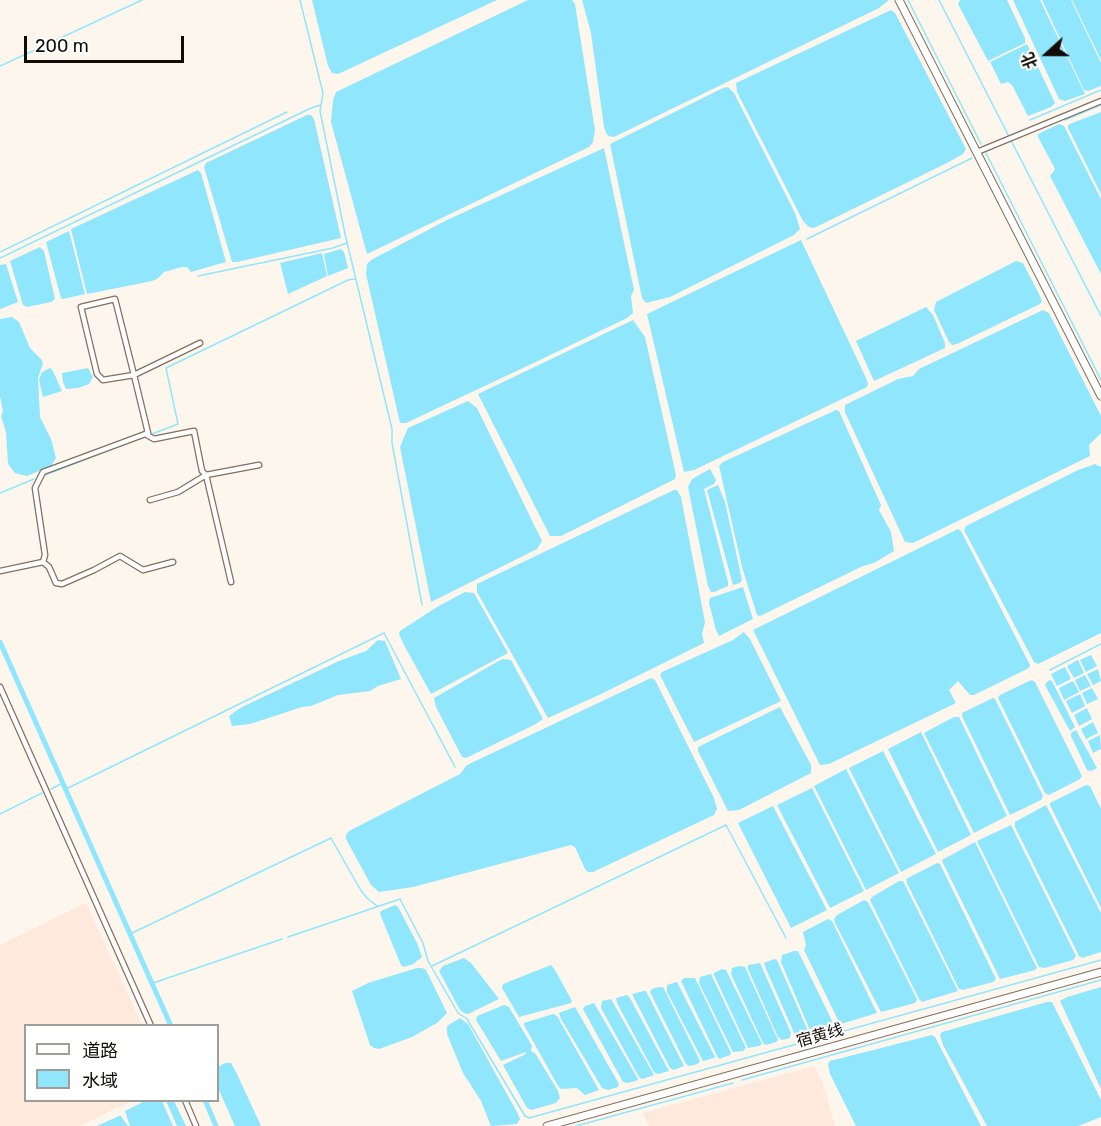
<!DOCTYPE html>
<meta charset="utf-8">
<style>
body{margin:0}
#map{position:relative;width:1101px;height:1126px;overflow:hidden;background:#fdf6ed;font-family:Rubik,"Noto Sans SC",sans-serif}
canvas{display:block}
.legend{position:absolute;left:24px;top:1024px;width:195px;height:78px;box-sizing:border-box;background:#fff;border:2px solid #a09e9b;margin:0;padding:8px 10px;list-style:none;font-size:18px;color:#120c06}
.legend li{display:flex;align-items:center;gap:12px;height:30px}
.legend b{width:30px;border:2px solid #a09e9b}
.north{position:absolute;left:1017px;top:24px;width:60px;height:60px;-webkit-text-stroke:4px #fff;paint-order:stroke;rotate:249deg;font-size:16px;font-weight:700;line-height:24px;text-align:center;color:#120c06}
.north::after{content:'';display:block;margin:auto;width:21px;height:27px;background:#120c06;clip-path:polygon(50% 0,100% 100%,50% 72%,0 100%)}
.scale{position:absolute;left:24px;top:36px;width:160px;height:27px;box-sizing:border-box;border:3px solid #120c06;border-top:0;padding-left:8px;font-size:18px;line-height:21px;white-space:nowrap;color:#120c06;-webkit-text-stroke:4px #fff;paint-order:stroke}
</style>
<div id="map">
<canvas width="1101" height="1126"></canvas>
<ul class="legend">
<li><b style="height:8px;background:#fff"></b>道路</li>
<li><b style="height:16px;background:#8fe6fd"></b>水域</li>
</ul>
<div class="north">北</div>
<div class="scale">200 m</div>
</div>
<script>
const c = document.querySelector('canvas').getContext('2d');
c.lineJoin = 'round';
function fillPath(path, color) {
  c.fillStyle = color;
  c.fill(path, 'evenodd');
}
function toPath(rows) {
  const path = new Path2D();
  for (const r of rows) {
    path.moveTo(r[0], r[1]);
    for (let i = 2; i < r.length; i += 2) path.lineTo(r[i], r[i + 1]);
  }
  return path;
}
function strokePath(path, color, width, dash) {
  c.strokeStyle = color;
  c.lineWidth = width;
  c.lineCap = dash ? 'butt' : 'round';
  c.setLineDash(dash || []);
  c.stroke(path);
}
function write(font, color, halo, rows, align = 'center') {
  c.font = font + ' Rubik,"Noto Sans SC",sans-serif';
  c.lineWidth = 4.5;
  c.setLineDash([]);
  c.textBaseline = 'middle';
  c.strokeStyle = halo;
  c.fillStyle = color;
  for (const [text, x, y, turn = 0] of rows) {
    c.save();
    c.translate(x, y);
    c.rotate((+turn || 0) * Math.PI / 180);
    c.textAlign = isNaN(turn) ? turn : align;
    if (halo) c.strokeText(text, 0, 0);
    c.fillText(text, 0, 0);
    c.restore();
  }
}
fillPath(toPath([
 [86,903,142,1025,26,1026,26,1100,132,1101,79,1126,0,1126,0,945],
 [814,1066,822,1081,835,1126,649,1126,643,1113]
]), '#ffe8dc');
fillPath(toPath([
 [312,0,497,0,338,74,332,73,328,66],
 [528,0,572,0,575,4,595,130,593,142,589,147,367,254,331,122,333,100,336,92],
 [582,0,889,0,879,8,614,137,609,136,606,133,604,127,591,33],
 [960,0,1007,0,1025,38,1025,43,988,61,958,4],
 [1013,0,1040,0,1085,94,1065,101,1059,99],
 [1042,0,1071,0,1101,63,1101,86,1088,91,1084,90],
 [1072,0,1101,0,1101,60],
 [891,10,895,13,966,149,963,154,947,163,814,228,809,227,803,221,737,92,736,83],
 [1027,44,1055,103,1051,107,1028,116,1012,85,1008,82,1001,84,990,62],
 [728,87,734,93,795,213,800,229,794,235,670,297,646,303,642,298,610,144,723,88],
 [1101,112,1101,194,1068,128,1068,125,1072,123],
 [307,115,311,115,314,119,341,238,237,262,232,262,204,167,206,163],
 [1059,124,1064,126,1101,199,1101,274,1050,176,1055,169,1038,137,1038,134],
 [604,148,634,290,631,296,633,313,627,318,542,359,406,423,400,423,366,274,367,264,371,260,447,220],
 [198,170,201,173,226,262,191,272,187,267,182,267,164,272,157,279,152,281,87,294,71,229],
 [69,231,85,294,63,299,61,298,46,242],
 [801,240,866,378,868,383,867,387,694,470,684,472,647,314],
 [40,247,44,251,55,299,51,302,27,307,23,305,10,261],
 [341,249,344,252,348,268,328,276,324,254],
 [322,253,327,276,288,294,280,263],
 [1016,261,1023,263,1040,296,1042,301,1040,304,957,344,952,345,949,342,934,310,936,302],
 [6,264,18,302,0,309,0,265],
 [926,307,933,315,945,343,945,348,874,381,856,341],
 [1043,310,1049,313,1101,416,1101,433,1089,445,1090,456,913,543,905,542,845,412,845,405,898,379,913,376,919,369],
 [12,317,19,322,30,348,41,359,43,363,38,378,40,417,51,439,56,458,51,466,27,476,15,473,8,464,6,432,1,416,3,411,0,396,0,319],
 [633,320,645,337,676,475,675,479,561,536,550,536,478,394],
 [50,368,53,371,62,391,43,397,39,380,42,372],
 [88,368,93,377,89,384,78,388,66,389,63,382,62,373],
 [468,401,477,408,542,541,537,549,431,602,400,447,408,428],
 [836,410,839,411,881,505,879,510,891,532,894,551,874,563,863,566,760,616,757,615,742,567,719,466,723,462],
 [1095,464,1101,467,1101,633,1038,664,1034,662,964,530,966,526,1078,470],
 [710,469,716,480,714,484,704,489,728,582,728,586,714,592,711,592,708,586,688,487,692,479],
 [718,485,725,502,742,580,740,583,733,585,707,490],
 [674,490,677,490,681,497,705,622,702,634,704,643,599,695,548,718,477,592,477,584],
 [958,529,961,531,1030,665,1029,668,974,695,970,695,958,681,949,690,956,703,829,764,820,765,753,630],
 [743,587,753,619,719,636,716,630,709,603,710,598],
 [465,592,474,593,508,653,431,694,404,645,399,634,400,631,437,607],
 [744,632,750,639,781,701,694,742,660,675,662,672,733,640],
 [378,640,385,641,401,679,378,686,370,691,338,695,311,706,302,707,250,724,232,726,229,716,240,708,339,661,366,651],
 [1091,655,1097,666,1086,672,1080,660],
 [502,659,511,660,543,719,536,724,466,758,462,757,436,707,434,698],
 [1078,660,1084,673,1074,678,1067,666],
 [1065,667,1071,679,1057,686,1051,674],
 [1098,669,1101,681,1093,685,1087,674],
 [1085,675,1091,686,1080,691,1075,680],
 [651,678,655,680,714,798,717,809,714,815,593,872,588,872,585,869,575,847,571,845,413,887,379,892,371,885,346,839,346,835,349,831,460,774,467,765],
 [1049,680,1052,681,1075,727,1070,731,1046,687,1045,684],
 [1029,681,1032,680,1035,682,1082,776,1080,779,1049,795,1045,793,998,698,1000,695],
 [1073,681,1079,692,1064,700,1059,688],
 [1092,688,1098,699,1087,704,1082,693],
 [1080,694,1085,706,1072,713,1066,701],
 [993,698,995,699,1043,796,1041,800,1010,815,962,716,962,713],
 [780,707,811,765,811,773,739,810,728,811,698,751,698,747],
 [1087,708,1092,719,1079,726,1074,715],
 [954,717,959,717,1007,816,974,833,924,733],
 [1093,722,1098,733,1086,739,1081,729],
 [1076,730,1097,768,1091,771,1087,770,1071,736,1071,733],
 [921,732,971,835,938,852,888,749],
 [1100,735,1101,749,1093,753,1088,741],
 [883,751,936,854,901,872,849,768],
 [846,769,899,873,866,890,814,786],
 [1086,785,1090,786,1101,809,1101,908,1050,805,1050,803],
 [812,788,864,891,830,908,777,805],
 [1046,805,1101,913,1101,952,1082,958,1079,956,1015,827,1015,822],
 [773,806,827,910,791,928,738,823],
 [1011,825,1076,956,1073,960,1044,968,1039,967,977,841],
 [975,842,1037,968,1035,970,1000,979,943,863,942,860],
 [937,863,940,864,996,979,993,982,963,990,959,989,907,883,906,879],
 [899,881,903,881,958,991,925,1001,922,1002,919,999,870,900,872,897],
 [864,900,868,902,917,999,915,1003,881,1012,835,923,834,919,837,915],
 [395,905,398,907,417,943,422,957,413,964,404,967,401,965,380,914,381,911],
 [828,919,832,921,877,1013,841,1024,839,1022,804,950,806,945,803,932],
 [794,951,798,951,834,1025,812,1031,810,1030,781,962,782,955],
 [464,958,471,963,499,999,468,1014,464,1013,460,1010,439,971,443,966],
 [774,959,777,960,808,1031,805,1033,795,1035,766,969,764,963],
 [760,963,791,1033,790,1038,782,1040,778,1037,748,969,748,965],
 [551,965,555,970,572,1001,571,1003,519,1017,502,988,503,984],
 [739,966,745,967,778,1040,776,1042,766,1045,763,1043,731,974,732,968],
 [417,968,422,968,426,970,447,1013,437,1023,412,1037,379,1049,374,1048,370,1045,352,991,368,983],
 [722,969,726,970,762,1044,759,1046,748,1048,714,975,714,973],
 [711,974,746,1048,743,1051,733,1052,699,983,700,977],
 [684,978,695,978,731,1053,730,1055,719,1059,717,1056,681,981],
 [677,982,715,1057,714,1058,703,1061,667,992,667,985],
 [659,987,663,987,700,1061,698,1064,689,1066,686,1064,650,992,652,989],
 [1101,987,1101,1089,1060,1001,1067,997],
 [644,991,646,991,684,1066,674,1070,670,1068,633,996,632,994],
 [627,995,630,998,669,1071,658,1074,654,1072,617,1003,616,998],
 [611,999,654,1075,652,1076,642,1079,639,1077,601,1008,602,1001],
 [1047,1002,1052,1002,1101,1100,1101,1117,1078,1126,987,1126,943,1045,940,1035,942,1032],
 [594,1003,638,1079,636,1081,627,1083,623,1082,583,1009,585,1006],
 [504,1005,509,1007,532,1046,531,1051,535,1053,558,1091,560,1098,556,1103,531,1110,527,1108,503,1065,526,1054,526,1052,501,1061,476,1020,477,1016],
 [575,1007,619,1084,618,1087,608,1090,602,1088,561,1019,559,1013],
 [553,1014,557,1016,599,1090,585,1095,577,1088,561,1089,558,1086,524,1025,524,1023],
 [460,1018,468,1024,518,1114,520,1119,517,1124,491,1126,481,1101,463,1073,447,1034,447,1026],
 [932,1035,935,1037,981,1126,856,1126,830,1074,828,1064,830,1061],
 [225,1063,231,1063,237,1074,261,1126,235,1126,218,1088,218,1067],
 [145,1101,162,1101,173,1126,130,1126,125,1111],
 [166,1101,174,1101,186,1126,177,1126],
 [120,1115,128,1126,97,1126,119,1116]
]), '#8fe6fd');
strokePath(toPath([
 [300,0,323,93,320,111,345,234,392,429,392,443,422,605],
 [908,0,981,144],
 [939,0,1101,316],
 [0,66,142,0],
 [1030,120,1101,90],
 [1065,120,1101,105],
 [986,153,1101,380],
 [807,239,972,158],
 [0,252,287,112],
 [0,258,311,108,321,105],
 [198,276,333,248,347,243],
 [152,434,178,424,166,368,348,280,355,279],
 [45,475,143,437],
 [0,493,34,479],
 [1050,670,1101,644],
 [51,789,63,783],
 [66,789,384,633,455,767],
 [0,814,42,793],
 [130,934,331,838,360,889,367,898,377,906],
 [288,937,400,899,423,943,428,961,458,1013,467,1019,525,1116,529,1118,1101,960],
 [432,966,726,825,786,938],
 [153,983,282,939],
 [742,1080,1101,980],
 [576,1126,733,1083]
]), '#8fe6fd', 1.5);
strokePath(toPath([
 [0,642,171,1026],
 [205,1100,216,1126]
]), '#8fe6fd', 5);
const street = toPath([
 [977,152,1101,101],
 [145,434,154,439,194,431,202,471,206,475,259,465],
 [150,500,178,492,206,475,231,582],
 [43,562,45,555,35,488,43,472,148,433,134,375,115,299,81,307,97,374,103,380,134,375,200,343],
 [0,571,43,562,49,567,56,583,62,584,94,570,120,556,143,570,173,562],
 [0,687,151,1026],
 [185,1100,196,1126]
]);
const secondary = toPath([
 [899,0,1101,396],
 [547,1126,1101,972]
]);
strokePath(street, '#80705d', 7);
strokePath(secondary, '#80705d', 9);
strokePath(street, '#fff', 4.5);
strokePath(secondary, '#fff', 7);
write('16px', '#120c06', '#fff', [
 ["宿黄线",820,1036,-16]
]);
</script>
